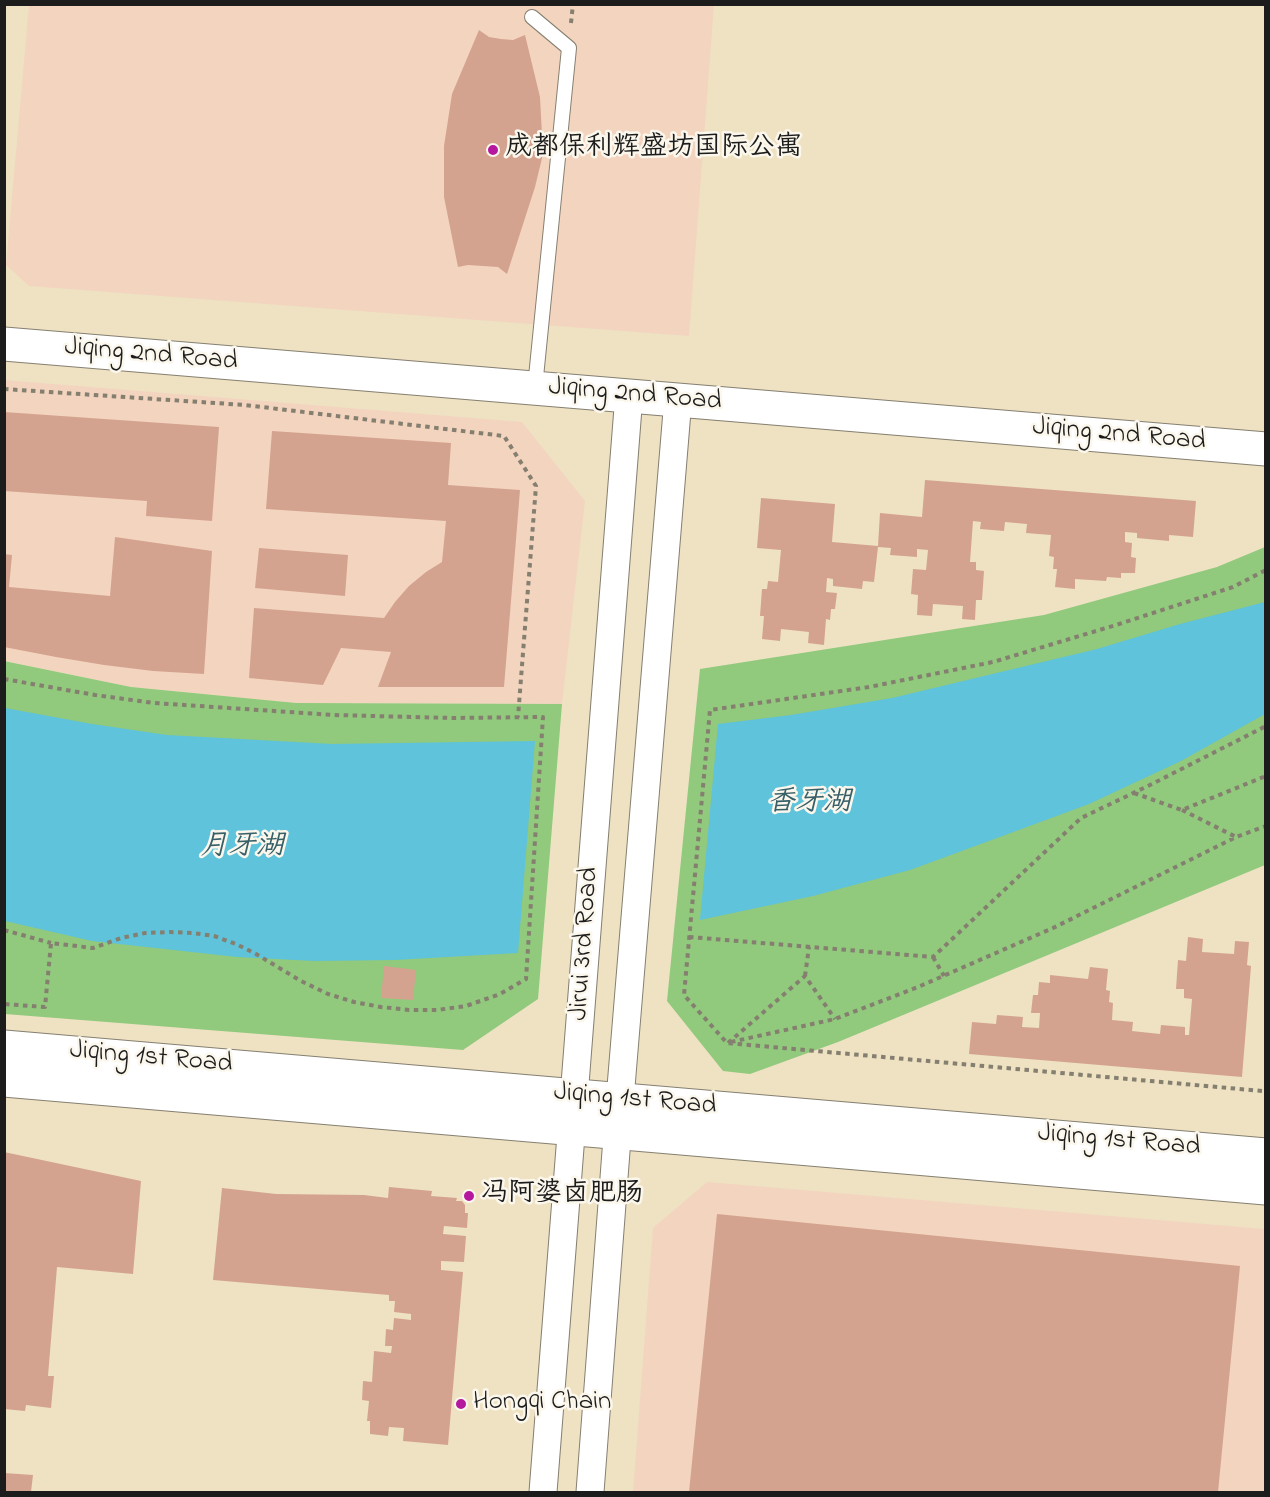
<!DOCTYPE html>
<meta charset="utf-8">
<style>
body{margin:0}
#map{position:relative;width:1270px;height:1497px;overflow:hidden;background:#eee2c3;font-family:"Indie Flower",sans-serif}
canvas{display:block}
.frame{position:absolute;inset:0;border:6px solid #1c1c1c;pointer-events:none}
</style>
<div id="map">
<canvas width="1270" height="1497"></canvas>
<div class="frame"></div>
</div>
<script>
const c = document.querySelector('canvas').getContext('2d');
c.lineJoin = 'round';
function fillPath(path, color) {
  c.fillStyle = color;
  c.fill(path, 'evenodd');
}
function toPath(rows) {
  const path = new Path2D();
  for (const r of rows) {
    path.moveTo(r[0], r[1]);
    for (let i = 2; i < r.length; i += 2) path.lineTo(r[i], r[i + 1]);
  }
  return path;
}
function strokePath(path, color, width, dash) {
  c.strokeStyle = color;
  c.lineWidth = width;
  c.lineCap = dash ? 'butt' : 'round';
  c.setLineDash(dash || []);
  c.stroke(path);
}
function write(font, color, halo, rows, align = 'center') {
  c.font = font + ' "Indie Flower","LXGW WenKai TC",sans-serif';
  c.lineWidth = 5;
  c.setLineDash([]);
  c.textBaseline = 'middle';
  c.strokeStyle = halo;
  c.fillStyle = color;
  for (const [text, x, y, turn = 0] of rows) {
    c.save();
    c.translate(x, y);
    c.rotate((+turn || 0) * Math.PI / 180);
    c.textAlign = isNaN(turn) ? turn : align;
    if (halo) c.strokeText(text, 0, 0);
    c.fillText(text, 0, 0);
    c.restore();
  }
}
fillPath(toPath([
 [29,5,714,5,689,336,29,286,6,265],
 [4,380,522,422,585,501,562,704,296,703,131,687,5,661],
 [707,1182,1265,1229,1265,1492,633,1492,653,1228]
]), '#f3d4bf');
fillPath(toPath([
 [1265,547,1265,865,838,1042,750,1074,723,1071,667,1001,700,669,1044,615,1217,567],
 [4,661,131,687,296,703,562,704,538,999,463,1050,5,1014]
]), '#91c97d');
fillPath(toPath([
 [1265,602,1265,714,1181,761,1089,804,1016,831,910,870,813,896,700,920,718,724,791,715,892,698,1097,649,1180,624],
 [5,708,92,724,167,735,332,744,535,741,518,953,395,960,314,961,237,957,92,941,5,921]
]), '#5ec3db');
fillPath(toPath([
 [479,30,489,37,501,39,513,40,525,35,540,97,543,154,535,187,507,274,498,267,468,265,458,267,444,197,444,146,452,94],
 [4,412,219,427,212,521,146,516,147,501,4,491],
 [272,431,451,443,448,485,520,490,504,687,378,687,391,652,341,648,323,685,249,678,254,608,384,618,395,602,409,586,426,572,442,562,446,521,266,509],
 [925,480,1196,501,1193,537,1169,535,1169,541,1137,538,1137,533,1125,532,1125,542,1132,543,1131,557,1136,558,1135,573,1121,573,1121,578,1107,577,1106,581,1075,579,1075,589,1055,587,1057,569,1053,569,1054,557,1049,556,1051,535,1026,533,1027,524,1005,522,1004,531,980,529,981,522,973,521,970,562,976,562,976,570,984,571,982,600,976,600,975,620,962,619,963,606,933,604,932,616,917,615,918,595,911,594,913,569,926,570,928,550,917,549,917,557,890,555,891,548,878,547,874,582,863,581,862,589,833,586,833,579,827,578,826,592,837,593,835,609,831,609,830,620,826,619,824,645,808,643,809,632,781,629,780,641,762,639,764,616,760,616,762,589,767,589,768,581,778,582,781,550,757,548,761,498,835,504,832,542,878,546,880,513,922,517],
 [115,537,212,551,204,674,153,671,104,665,56,657,4,647,4,554,12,555,9,587,110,596],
 [259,548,348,555,345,596,255,588],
 [1188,937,1203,939,1202,952,1234,954,1235,941,1249,942,1247,965,1251,966,1242,1077,969,1054,972,1022,996,1024,997,1015,1023,1017,1022,1027,1039,1028,1040,1013,1031,1013,1033,995,1038,995,1039,982,1050,983,1050,975,1088,979,1090,967,1108,969,1106,990,1110,991,1109,1002,1113,1003,1112,1020,1133,1022,1132,1031,1160,1034,1161,1025,1185,1027,1185,1035,1189,1035,1192,999,1184,998,1184,989,1176,989,1178,960,1186,961],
 [384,966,416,970,413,1000,381,998],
 [4,1152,141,1181,133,1274,57,1267,48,1376,54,1376,51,1408,26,1405,25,1411,4,1409],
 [389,1187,432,1191,431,1196,457,1198,456,1201,462,1201,465,1205,465,1213,468,1213,467,1228,444,1226,443,1234,466,1236,464,1262,441,1261,441,1270,463,1272,448,1445,403,1441,404,1428,389,1427,388,1436,370,1434,370,1421,367,1421,369,1401,362,1400,363,1381,372,1382,374,1351,391,1353,392,1346,385,1346,386,1329,393,1330,394,1318,411,1320,411,1314,394,1312,395,1301,389,1301,389,1295,213,1280,222,1188,276,1194,364,1195,388,1198],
 [717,1214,1240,1266,1218,1492,689,1492],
 [4,1473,33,1475,31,1492,4,1492]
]), '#d4a38f');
const service = toPath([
 [532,17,569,48,535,387]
]);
const minor = toPath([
 [543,1492,629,395],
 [590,1492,620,1099,678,399]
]);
const tertiary = toPath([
 [4,344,1266,449],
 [4,1047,1266,1155],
 [4,1080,1266,1188]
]);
strokePath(service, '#857f70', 16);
strokePath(minor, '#857f70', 29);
strokePath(tertiary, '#857f70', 35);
strokePath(toPath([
 [571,23,573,4],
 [4,389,245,405,504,436,536,486,518,717],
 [4,679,95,695,154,703,334,715,453,718,543,717,526,979,500,994,466,1006,437,1010,409,1010,381,1007,354,1002,328,994,301,981,256,954,236,944,214,936,193,933,170,932,145,933,121,938,93,948,51,943,45,1007,4,1004],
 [1134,793,1182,810,1266,776],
 [1182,810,1236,837],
 [4,930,51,943],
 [689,937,933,957,1081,818,1148,786,1266,726],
 [933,957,944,976],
 [805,976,809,947],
 [731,1042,835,1019,918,987,1053,928,1236,837,1266,826],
 [728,1043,805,976,835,1019],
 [1262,1091,727,1043,684,995,710,710,869,687,993,662,1116,625,1233,587,1266,570]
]), '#857f70', 4, [4.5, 4.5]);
strokePath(service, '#fff', 14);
strokePath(minor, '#fff', 27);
strokePath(tertiary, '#fff', 33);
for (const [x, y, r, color] of [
 [493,150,6,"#b5179e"],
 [469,1196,6,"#b5179e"],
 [461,1404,6,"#b5179e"]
]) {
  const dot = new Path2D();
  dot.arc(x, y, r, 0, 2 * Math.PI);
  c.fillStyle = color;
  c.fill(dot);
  strokePath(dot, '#fbf7ec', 2);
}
write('27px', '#1c1c1c', '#fbf7ec', [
 ["成都保利辉盛坊国际公寓",505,150],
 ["冯阿婆卤肥肠",481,1196],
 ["Hongqi Chain",473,1404]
], 'left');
write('27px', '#1c1c1c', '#fbf7ec', [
 ["Jiqing 2nd Road",151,356,5],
 ["Jiqing 2nd Road",635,396,5],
 ["Jiqing 2nd Road",1119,436,5],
 ["Jirui 3rd Road",586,944,-86],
 ["Jiqing 1st Road",151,1059,5],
 ["Jiqing 1st Road",635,1101,5],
 ["Jiqing 1st Road",1119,1142,5]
]);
write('italic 28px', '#365f68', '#fbf7ec', [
 ["香牙湖",809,804],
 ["月牙湖",242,848]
]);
</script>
